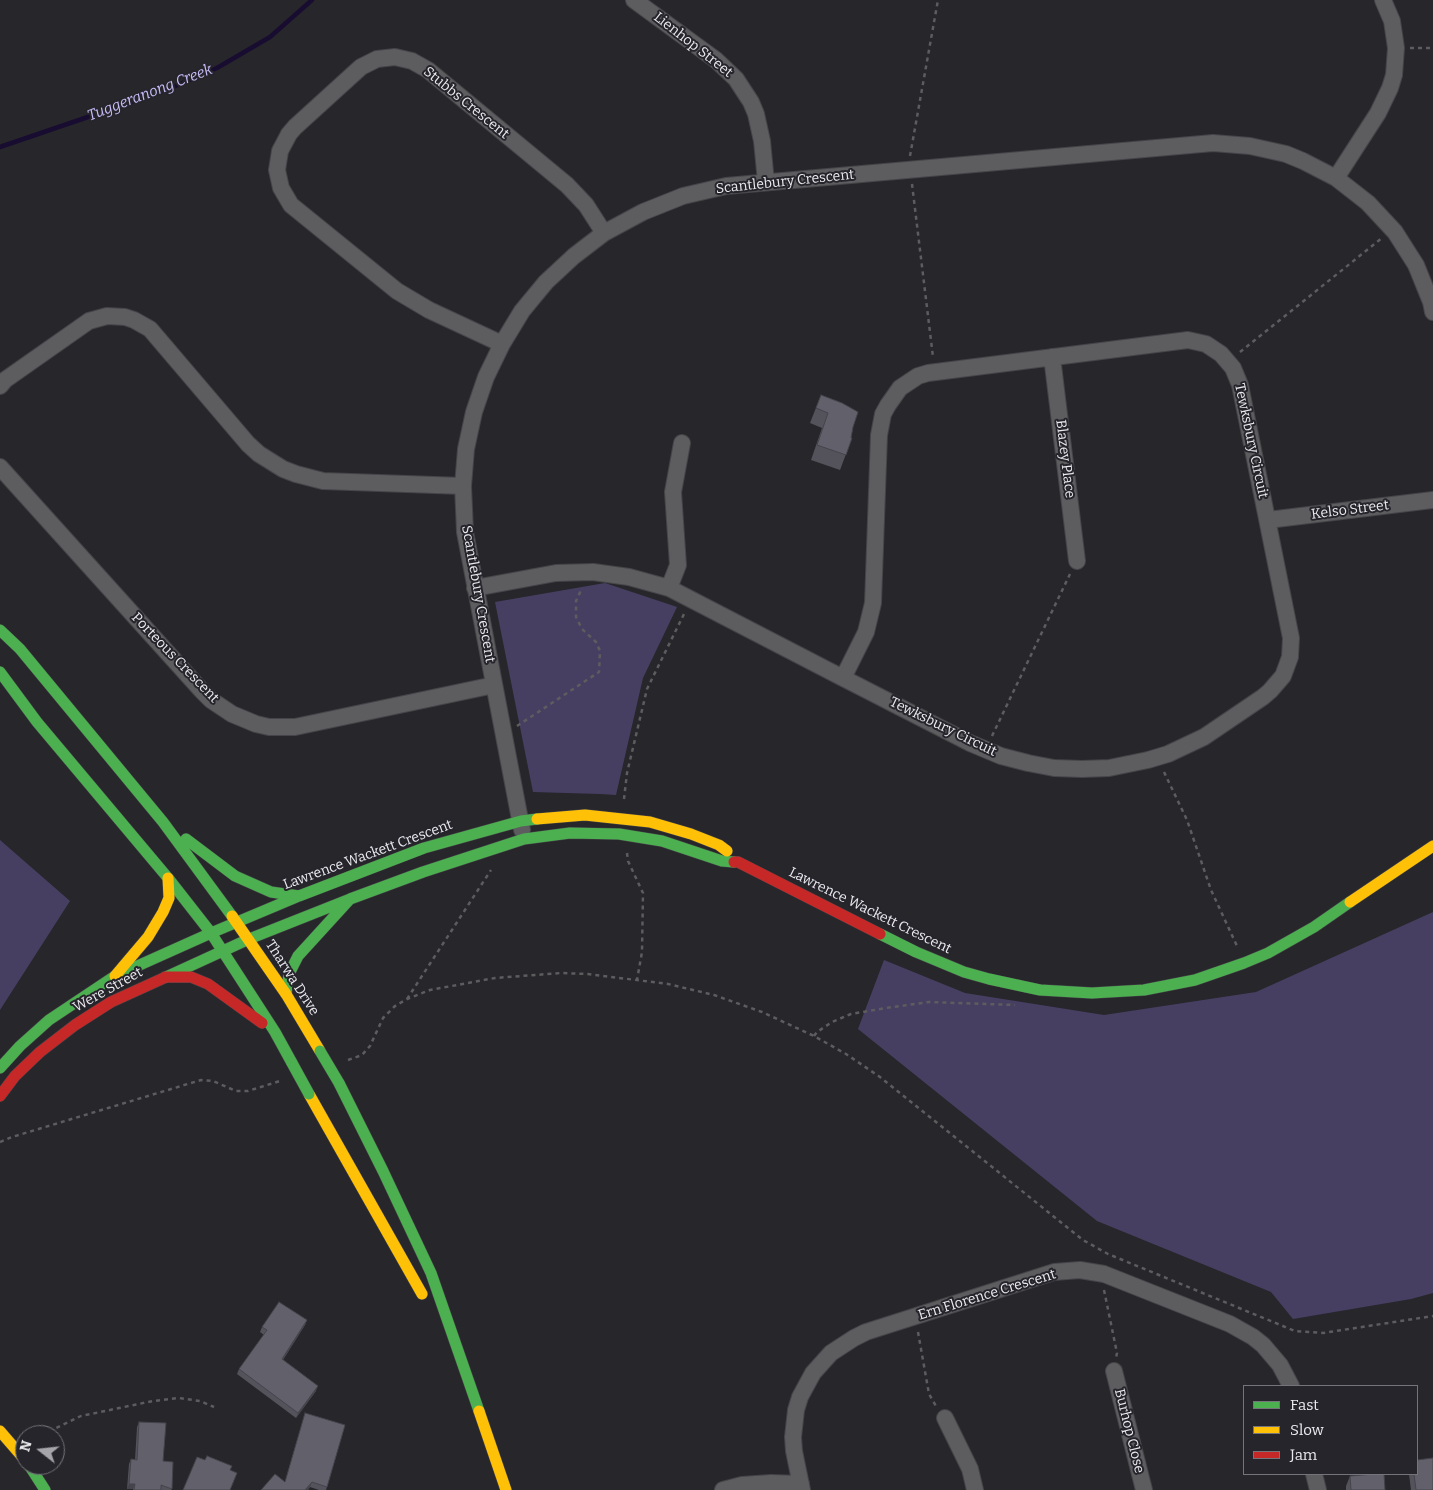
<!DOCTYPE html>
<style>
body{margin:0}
#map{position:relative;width:1433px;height:1490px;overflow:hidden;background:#27262b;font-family:Bitter,serif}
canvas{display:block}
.legend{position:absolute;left:1243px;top:1385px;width:175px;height:90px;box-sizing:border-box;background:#26252c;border:1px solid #75747a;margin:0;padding:6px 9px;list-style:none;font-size:15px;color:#ebeaef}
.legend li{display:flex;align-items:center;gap:10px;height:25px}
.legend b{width:25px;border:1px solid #75747a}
.north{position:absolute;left:15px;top:1425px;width:50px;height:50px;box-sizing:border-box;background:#26252c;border:1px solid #75747a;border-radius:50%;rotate:286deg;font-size:14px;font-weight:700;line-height:20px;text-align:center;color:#ebeaef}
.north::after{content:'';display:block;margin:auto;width:18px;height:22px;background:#a6a5aa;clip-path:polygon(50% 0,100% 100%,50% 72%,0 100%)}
</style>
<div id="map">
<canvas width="1433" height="1490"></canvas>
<ul class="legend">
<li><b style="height:6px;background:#4caf50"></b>Fast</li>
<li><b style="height:6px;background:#ffc107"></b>Slow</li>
<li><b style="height:6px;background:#c62828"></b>Jam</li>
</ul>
<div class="north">N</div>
</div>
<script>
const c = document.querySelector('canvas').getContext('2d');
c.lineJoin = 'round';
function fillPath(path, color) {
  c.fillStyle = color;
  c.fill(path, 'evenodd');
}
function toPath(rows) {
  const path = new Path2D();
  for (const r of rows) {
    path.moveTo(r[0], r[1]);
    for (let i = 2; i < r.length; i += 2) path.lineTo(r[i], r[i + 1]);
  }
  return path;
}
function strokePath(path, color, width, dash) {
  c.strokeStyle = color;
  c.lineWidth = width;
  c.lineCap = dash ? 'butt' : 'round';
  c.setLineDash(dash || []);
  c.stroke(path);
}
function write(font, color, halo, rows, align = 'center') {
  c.font = font + ' Bitter,serif';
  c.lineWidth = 4;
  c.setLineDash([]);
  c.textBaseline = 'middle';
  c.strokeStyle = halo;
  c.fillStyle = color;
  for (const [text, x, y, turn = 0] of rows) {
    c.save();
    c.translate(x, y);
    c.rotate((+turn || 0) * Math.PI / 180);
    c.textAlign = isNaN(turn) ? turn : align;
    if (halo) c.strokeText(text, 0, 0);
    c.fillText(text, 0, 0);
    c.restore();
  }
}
fillPath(toPath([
 [605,583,677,607,643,678,616,795,600,794,533,792,495,602],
 [0,840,70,901,0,1010],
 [1433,912,1433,1293,1411,1299,1293,1319,1271,1292,1097,1221,858,1029,884,960,965,993,1104,1015,1256,992]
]), '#473f62');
strokePath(toPath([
 [0,147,164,91,217,68,270,37,312,0]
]), '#180d31', 4.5);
const street = toPath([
 [634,0,716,60,736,79,751,102,756,114,762,141,766,182],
 [1336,178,1378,113,1390,88,1394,75,1396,48,1392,21,1383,0],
 [502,344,429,310,397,291,291,205,281,188,277,170,280,151,289,134,295,127,361,67,377,59,395,57,412,61,428,70,567,185,586,205,604,233],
 [1052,357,1077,561],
 [0,386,5,380,89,321,107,316,125,317,134,320,150,329,248,444,259,454,283,469,296,474,323,481,463,486],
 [0,467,202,691,211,700,232,714,256,724,269,727,295,727,494,685],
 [1268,520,1433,500],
 [475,588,556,573,593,572,629,577,669,588,843,678,866,632,873,603,879,435,883,414,888,405,900,388,918,376,928,373,1188,340,1206,344,1221,354,1233,368,1240,385,1291,638,1290,657,1283,676,1270,691,1263,697,1204,737,1168,754,1148,760,1109,768,1082,769,1054,768,1028,763,1001,756,970,743,843,678],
 [669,588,678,565,673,492,682,443],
 [522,830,465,532,463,486,466,449,474,412,486,377,502,344,522,311,546,282,574,256,604,233,643,212,683,196,726,186,1213,143,1250,146,1286,154,1303,161,1336,178,1368,203,1395,232,1416,265,1431,302,1433,312],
 [1114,1371,1144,1490],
 [945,1418,970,1469,975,1490],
 [1314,1474,1318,1490],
 [723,1490,742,1485,771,1483,801,1484],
 [802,1490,794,1451,793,1437,796,1410,800,1397,813,1373,831,1353,854,1338,866,1332,1054,1272,1080,1270,1104,1274,1230,1324,1253,1337,1263,1345,1280,1365,1291,1386]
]);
const fast = toPath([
 [0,630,20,649,163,822,232,916],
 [0,672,37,722,168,878,211,933,275,1032,292,1063],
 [186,839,235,876,271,892,299,896],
 [880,934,916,952,964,972,989,979,1040,990,1092,993,1144,990,1195,980,1244,963,1268,953,1314,927,1350,902],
 [166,977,249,939,350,899,423,872,524,839,570,833,619,834,662,841,722,861,734,862],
 [286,994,289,974,298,956,350,899],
 [0,1068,20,1046,49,1020,115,976,211,933,299,896,424,848,521,821,537,819],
 [339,1083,383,1171,431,1273,479,1411],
 [29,1465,45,1490]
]);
const slow = toPath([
 [537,819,585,815,650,822,691,834,719,845,727,851],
 [1350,902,1433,846],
 [232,916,286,994,320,1051],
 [115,976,148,937,163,912,169,898,168,878],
 [309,1094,422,1294],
 [479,1411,506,1490],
 [0,1431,25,1460]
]);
const jam = toPath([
 [734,862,738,862,880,934],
 [165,977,191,977,208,984,262,1023],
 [0,1096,15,1076,40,1052,75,1025,111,1002,166,977]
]);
strokePath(street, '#454448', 18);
strokePath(fast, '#454448', 12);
strokePath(slow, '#454448', 12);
strokePath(jam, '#454448', 12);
strokePath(toPath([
 [1410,48,1433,48],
 [910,156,938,0],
 [912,184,933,357],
 [1240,352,1382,238],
 [517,726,599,672,600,651,596,642,582,629,576,617,576,601,582,588],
 [992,736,1070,574],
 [1164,772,1187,820,1211,890,1237,946],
 [624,799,627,773,647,689,684,614],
 [627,853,628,861,643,893,642,952,637,980],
 [407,999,491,870],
 [814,1036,817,1032,832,1022,851,1014,886,1008,929,1002,1015,1005],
 [348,1060,362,1055,370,1046,383,1018,395,1006,407,999,430,990,495,978,561,973,588,974,668,984,714,995,762,1012,814,1036,846,1054,880,1077,1083,1240,1108,1254,1295,1331,1323,1333,1433,1316],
 [0,1142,12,1137,201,1080,213,1081,236,1091,248,1091,280,1081],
 [1104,1290,1117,1353,1116,1358],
 [918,1332,929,1394,936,1406],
 [42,1435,81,1416,153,1401,179,1398,200,1401,214,1407]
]), '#5d5c5f', 2.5, [4, 4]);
strokePath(street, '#5d5c5f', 16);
strokePath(fast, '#4caf50', 11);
strokePath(slow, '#ffc107', 11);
strokePath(jam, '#c62828', 11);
const fastBridge = toPath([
 [320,1051,339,1083],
 [292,1063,309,1094]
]);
strokePath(fastBridge, '#454448', 12, []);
strokePath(fastBridge, '#4caf50', 11);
fillPath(toPath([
 [821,395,853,427,851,438,852,438,840,470,811,460,822,428,810,423],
 [307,1320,305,1325,283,1360,316,1391,296,1418,237,1374,239,1369,264,1335,260,1332,262,1327],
 [139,1422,163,1461,172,1489,171,1490,133,1490,133,1489,127,1489,129,1464,131,1459,135,1460,137,1427],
 [345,1425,326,1490,319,1490,310,1487,308,1490,261,1490,285,1482],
 [1409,1474,1417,1474,1433,1490,1411,1490],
 [1350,1476,1385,1490,1346,1490,1346,1486]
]), '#54535c');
fillPath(toPath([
 [307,1320,305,1325,280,1364,282,1359],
 [318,1386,316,1391,296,1418,298,1413],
 [312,1482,310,1487,308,1490,305,1490],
 [129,1484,135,1484,133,1489,127,1489]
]), '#45434b');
const building = toPath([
 [821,395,842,403,858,412,853,427,851,438,852,438,846,455,817,445,828,413,816,408,821,395],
 [279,1302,307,1320,282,1359,318,1386,298,1413,239,1369,267,1330,262,1327,279,1302],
 [305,1413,345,1425,327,1487,312,1482,305,1490,261,1490,275,1474,285,1482,305,1413],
 [139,1422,166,1423,163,1461,173,1462,172,1489,161,1485,161,1490,134,1490,135,1484,129,1484,131,1459,137,1460,139,1422],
 [207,1456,232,1466,230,1470,237,1473,230,1490,183,1490,197,1457,205,1460,207,1456],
 [1433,1458,1433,1490,1416,1490,1414,1474,1417,1474,1417,1460,1433,1458],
 [1374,1474,1384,1474,1385,1490,1351,1490,1350,1476,1374,1474]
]);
fillPath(building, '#62606b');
strokePath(building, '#45434b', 1);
write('14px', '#ebeaef', '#26252c', [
 ["Lienhop Street",693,45,38],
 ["Stubbs Crescent",466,103,39],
 ["Scantlebury Crescent",785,182,-6],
 ["Tewksbury Circuit",1251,441,78],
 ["Blazey Place",1065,459,83],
 ["Kelso Street",1350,510,-7],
 ["Scantlebury Crescent",478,594,80],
 ["Porteous Crescent",175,658,46],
 ["Tewksbury Circuit",943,727,26],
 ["Lawrence Wackett Crescent",368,855,-20],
 ["Lawrence Wackett Crescent",870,911,26],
 ["Tharwa Drive",292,978,57],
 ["Were Street",108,990,-29],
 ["Ern Florence Crescent",987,1295,-17],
 ["Burhop Close",1129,1431,76]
]);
write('italic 15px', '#c8bcf7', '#26252c', [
 ["Tuggeranong Creek",150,93,-21]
]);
</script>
